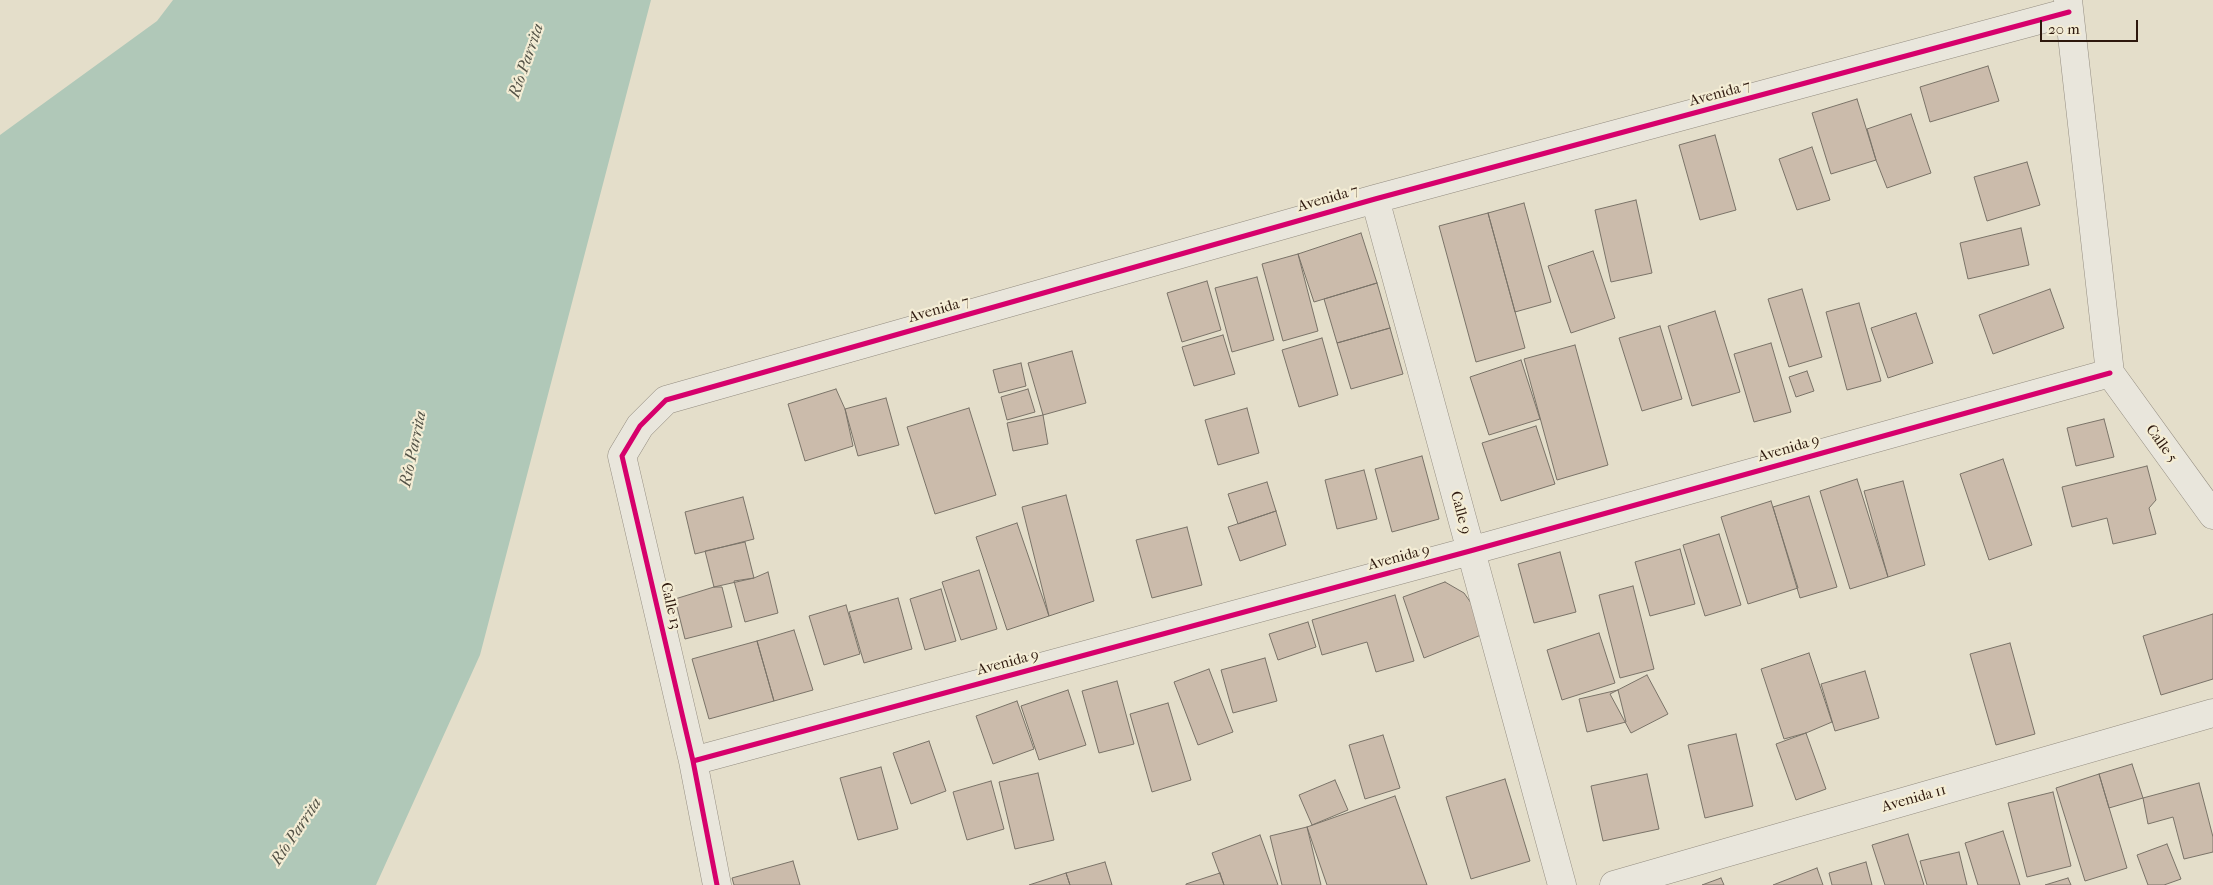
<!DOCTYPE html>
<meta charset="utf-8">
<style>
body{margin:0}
#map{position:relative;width:2213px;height:885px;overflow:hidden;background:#e4deca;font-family:"IM FELL French Canon",serif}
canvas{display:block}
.scale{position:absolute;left:2040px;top:20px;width:98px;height:22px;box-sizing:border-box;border:2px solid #2d180d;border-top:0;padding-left:6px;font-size:15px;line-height:18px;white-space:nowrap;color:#2d180d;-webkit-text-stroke:4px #f4edd5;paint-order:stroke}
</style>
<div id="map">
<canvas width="2213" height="885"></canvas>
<div class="scale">20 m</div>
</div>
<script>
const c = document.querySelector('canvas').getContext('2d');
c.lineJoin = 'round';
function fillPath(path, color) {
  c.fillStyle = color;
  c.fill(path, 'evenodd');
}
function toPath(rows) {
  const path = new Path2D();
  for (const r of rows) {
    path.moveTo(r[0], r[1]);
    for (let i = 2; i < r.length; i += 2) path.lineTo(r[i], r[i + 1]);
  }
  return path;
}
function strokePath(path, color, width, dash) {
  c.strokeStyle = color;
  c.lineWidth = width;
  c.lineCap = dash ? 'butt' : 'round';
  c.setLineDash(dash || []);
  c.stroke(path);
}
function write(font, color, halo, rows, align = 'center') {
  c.font = font + ' "IM FELL French Canon",serif';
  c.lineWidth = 4.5;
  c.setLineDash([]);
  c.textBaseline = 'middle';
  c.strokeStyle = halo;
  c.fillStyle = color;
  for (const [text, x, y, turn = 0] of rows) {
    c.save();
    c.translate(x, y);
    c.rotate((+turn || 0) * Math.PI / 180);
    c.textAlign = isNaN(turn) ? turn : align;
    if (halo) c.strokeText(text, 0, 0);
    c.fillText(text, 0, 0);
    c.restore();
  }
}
fillPath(toPath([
 [173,0,651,0,480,655,376,885,0,885,0,135,157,21]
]), '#b0c8b8');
const building = toPath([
 [1988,66,1999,101,1930,122,1920,87,1988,66],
 [1857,99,1876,160,1831,174,1812,113,1857,99],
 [1911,114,1931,173,1887,188,1876,160,1867,129,1911,114],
 [1715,135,1736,210,1700,220,1679,145,1715,135],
 [1812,147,1830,200,1797,210,1779,159,1812,147],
 [2027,162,2040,205,1987,221,1974,177,2027,162],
 [1636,200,1652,273,1611,282,1595,210,1636,200],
 [1524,203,1551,302,1515,312,1488,213,1524,203],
 [1488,213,1525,348,1476,362,1439,226,1488,213],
 [2021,228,2029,265,1968,279,1960,243,2021,228],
 [1361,233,1377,283,1314,302,1298,254,1361,233],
 [1593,251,1615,318,1571,333,1548,266,1593,251],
 [1298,254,1318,331,1283,341,1262,264,1298,254],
 [1257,277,1274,340,1232,352,1215,288,1257,277],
 [1207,281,1221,330,1182,342,1167,293,1207,281],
 [1377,283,1390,328,1337,343,1324,299,1377,283],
 [1802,289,1822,357,1789,367,1768,299,1802,289],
 [2050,289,2064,328,1993,354,1979,315,2050,289],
 [1859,303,1881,381,1847,390,1826,312,1859,303],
 [1715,311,1740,392,1692,406,1668,326,1715,311],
 [1916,313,1933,363,1888,378,1871,328,1916,313],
 [1660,326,1682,399,1642,411,1619,338,1660,326],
 [1390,328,1403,374,1351,389,1337,343,1390,328],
 [1223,335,1235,374,1194,386,1182,347,1223,335],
 [1322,338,1338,395,1299,407,1282,350,1322,338],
 [1771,343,1791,412,1754,422,1734,354,1771,343],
 [1575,345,1608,465,1557,480,1524,359,1575,345],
 [1072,351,1086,403,1043,415,1028,363,1072,351],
 [1521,360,1540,419,1489,435,1470,377,1521,360],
 [1021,363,1026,386,999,393,993,370,1021,363],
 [1807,371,1814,391,1796,397,1789,377,1807,371],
 [836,389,845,409,853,446,805,461,788,404,836,389],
 [1028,389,1035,412,1007,420,1001,397,1028,389],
 [886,398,899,445,858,456,845,409,886,398],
 [969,408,996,495,935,514,907,427,969,408],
 [1247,408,1259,453,1218,465,1205,420,1247,408],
 [1043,415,1048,444,1013,451,1007,423,1043,415],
 [2104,419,2114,457,2076,466,2067,428,2104,419],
 [1536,426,1555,484,1501,501,1482,443,1536,426],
 [1422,456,1439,519,1392,532,1375,469,1422,456],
 [2003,459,2032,545,1989,560,1960,474,2003,459],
 [2147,466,2156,500,2149,508,2156,534,2113,544,2107,518,2072,527,2062,487,2147,466],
 [1364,470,1377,519,1337,529,1325,480,1364,470],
 [1857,479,1888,577,1850,589,1820,491,1857,479],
 [1903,481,1925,565,1888,577,1864,491,1903,481],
 [1267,482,1276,511,1238,524,1228,494,1267,482],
 [1066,495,1094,601,1049,616,1022,507,1066,495],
 [1809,496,1837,587,1800,598,1773,507,1809,496],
 [743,497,754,539,695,554,685,512,743,497],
 [1771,501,1798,588,1748,604,1721,517,1771,501],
 [1276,511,1286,545,1240,561,1228,527,1276,511],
 [1017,523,1049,616,1007,630,976,537,1017,523],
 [1187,527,1202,585,1152,598,1136,540,1187,527],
 [1719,534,1741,605,1705,616,1683,545,1719,534],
 [745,542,754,578,714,587,705,551,745,542],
 [1680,549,1695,604,1650,616,1635,562,1680,549],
 [1560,552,1576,612,1534,623,1518,564,1560,552],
 [979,570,997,629,961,640,942,582,979,570],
 [768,572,778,613,745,622,734,581,754,578,768,572],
 [1445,582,1464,593,1491,631,1424,658,1403,597,1445,582],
 [1633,586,1654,669,1620,678,1599,595,1633,586],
 [714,587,722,587,732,627,685,639,675,599,714,587],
 [941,589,956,641,925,650,910,599,941,589],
 [1395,595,1414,661,1376,672,1367,642,1322,655,1312,620,1395,595],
 [898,598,912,649,864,663,849,612,898,598],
 [846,605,860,654,824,665,809,616,846,605],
 [2213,614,2213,679,2161,695,2143,636,2213,614],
 [1308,622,1316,647,1278,660,1269,634,1308,622],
 [794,630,813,690,774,701,757,641,794,630],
 [1599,633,1615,683,1562,700,1547,650,1599,633],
 [757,641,774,701,709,719,692,659,757,641],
 [2010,643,2035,734,1996,745,1970,654,2010,643],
 [1809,653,1832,722,1806,733,1784,739,1761,669,1809,653],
 [1265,658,1277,701,1233,713,1221,670,1265,658],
 [1209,669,1233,732,1198,745,1174,682,1209,669],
 [1865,671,1879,718,1835,731,1821,684,1865,671],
 [1647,675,1668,714,1631,733,1610,694,1647,675],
 [1117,681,1134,744,1099,753,1082,691,1117,681],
 [1068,690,1086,745,1039,760,1021,706,1068,690],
 [1618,690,1626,722,1587,732,1579,699,1618,690],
 [1017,701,1034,749,993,764,976,716,1017,701],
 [1168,703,1191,780,1152,792,1130,714,1168,703],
 [1806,733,1826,789,1796,800,1776,744,1806,733],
 [1736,734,1753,806,1705,818,1688,745,1736,734],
 [1383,735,1400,788,1365,799,1349,745,1383,735],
 [929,741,946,791,911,804,893,753,929,741],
 [2132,764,2143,798,2109,808,2099,774,2132,764],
 [881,767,898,829,858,840,840,778,881,767],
 [1038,773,1054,840,1015,849,999,782,1038,773],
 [1647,774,1659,829,1603,841,1591,786,1647,774],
 [2099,774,2127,868,2085,881,2056,788,2099,774],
 [1505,779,1530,861,1471,879,1446,797,1505,779],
 [1335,780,1348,810,1312,825,1299,795,1335,780],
 [991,781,1004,829,967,840,953,792,991,781],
 [2199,783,2213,837,2213,852,2184,859,2173,817,2148,824,2143,798,2199,783],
 [2053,792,2071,866,2027,877,2008,803,2053,792],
 [1395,796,1427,885,1327,885,1307,827,1395,796],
 [1307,827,1321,885,1282,885,1270,836,1307,827],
 [2003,831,2020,885,1978,885,1965,843,2003,831],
 [1908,834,1924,885,1885,885,1872,845,1908,834],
 [1260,835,1278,885,1224,885,1212,853,1260,835],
 [2167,844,2181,879,2164,885,2148,885,2137,855,2167,844],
 [1959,852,1967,885,1927,885,1920,861,1959,852],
 [793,861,800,885,734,885,732,878,793,861],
 [1105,862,1112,885,1070,885,1066,873,1105,862],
 [1866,862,1872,885,1832,885,1829,873,1866,862],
 [1817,868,1823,885,1773,885,1817,868],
 [1066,873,1070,885,1029,885,1066,873],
 [1220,873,1224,885,1186,885,1186,884,1220,873],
 [1721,878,1724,885,1702,885,1721,878],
 [2068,878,2071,885,2045,885,2068,878]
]);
fillPath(building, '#cbbbab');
strokePath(building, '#7a7368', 1);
const street = toPath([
 [2068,0,2110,373,2213,515],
 [1375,199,1562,885],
 [693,761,1470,551,2110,373],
 [717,885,693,761,622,456,640,426,666,400,1375,199,2069,12],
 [1614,885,2213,713]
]);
strokePath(street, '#948d81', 29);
strokePath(street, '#e9e6dc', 28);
strokePath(toPath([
 [693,761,1470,551,2110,373],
 [717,885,693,761,622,456,640,426,666,400,1375,199,2069,12]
]), '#d6006c', 5);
write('15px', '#2d180d', '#f4edd5', [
 ["Avenida 7",1720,94,-15],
 ["Avenida 7",1328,199,-16],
 ["Avenida 7",939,310,-16],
 ["Calle 5",2161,444,54],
 ["Avenida 9",1789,449,-16],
 ["Calle 9",1460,513,75],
 ["Avenida 9",1399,558,-15],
 ["Calle 13",670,606,77],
 ["Avenida 9",1008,663,-15],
 ["Avenida 11",1914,799,-16]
]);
write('italic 16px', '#535246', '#f4edd5', [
 ["Río Parrita",527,61,-71],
 ["Río Parrita",414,449,-78],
 ["Río Parrita",297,832,-56]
]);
</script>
